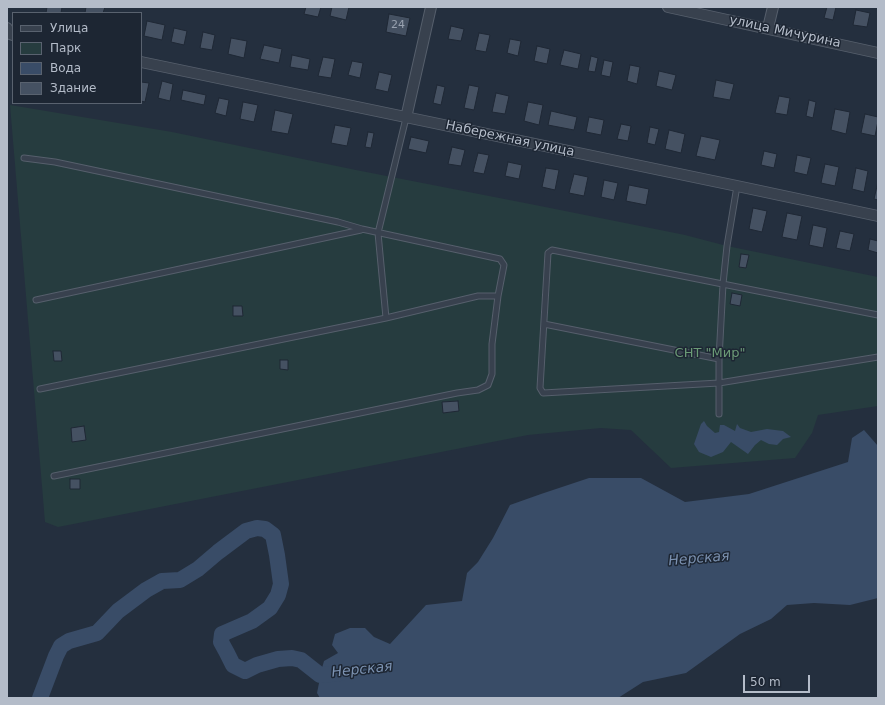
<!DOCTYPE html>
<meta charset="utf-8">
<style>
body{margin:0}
#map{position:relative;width:885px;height:705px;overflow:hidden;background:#242f3e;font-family:"DejaVu Sans",sans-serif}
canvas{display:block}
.frame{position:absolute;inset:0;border:8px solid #b4bcc9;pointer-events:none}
.legend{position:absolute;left:12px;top:12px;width:130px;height:92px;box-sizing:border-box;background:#1d2633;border:1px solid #59626f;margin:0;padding:5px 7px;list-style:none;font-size:12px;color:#b4bcc9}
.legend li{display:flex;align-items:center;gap:8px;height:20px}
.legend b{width:20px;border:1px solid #59626f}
.scale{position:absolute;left:743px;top:675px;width:67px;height:18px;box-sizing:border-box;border:2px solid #b4bcc9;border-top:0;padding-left:5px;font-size:12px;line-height:14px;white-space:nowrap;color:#b4bcc9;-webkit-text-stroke:3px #1d2633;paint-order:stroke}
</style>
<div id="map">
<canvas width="885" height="705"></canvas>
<div class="frame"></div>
<ul class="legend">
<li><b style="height:5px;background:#38414e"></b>Улица</li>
<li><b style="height:11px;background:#263c3f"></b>Парк</li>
<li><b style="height:11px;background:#394c67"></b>Вода</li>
<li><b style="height:11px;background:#455162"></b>Здание</li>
</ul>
<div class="scale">50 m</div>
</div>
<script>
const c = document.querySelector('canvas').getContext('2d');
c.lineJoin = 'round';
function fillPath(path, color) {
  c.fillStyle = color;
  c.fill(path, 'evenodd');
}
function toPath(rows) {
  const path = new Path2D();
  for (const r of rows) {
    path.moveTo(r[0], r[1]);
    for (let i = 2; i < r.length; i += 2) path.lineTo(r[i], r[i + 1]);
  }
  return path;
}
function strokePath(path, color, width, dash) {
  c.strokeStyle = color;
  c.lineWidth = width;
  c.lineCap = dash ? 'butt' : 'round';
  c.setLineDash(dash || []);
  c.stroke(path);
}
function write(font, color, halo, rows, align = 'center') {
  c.font = font + ' "DejaVu Sans",sans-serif';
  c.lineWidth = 3;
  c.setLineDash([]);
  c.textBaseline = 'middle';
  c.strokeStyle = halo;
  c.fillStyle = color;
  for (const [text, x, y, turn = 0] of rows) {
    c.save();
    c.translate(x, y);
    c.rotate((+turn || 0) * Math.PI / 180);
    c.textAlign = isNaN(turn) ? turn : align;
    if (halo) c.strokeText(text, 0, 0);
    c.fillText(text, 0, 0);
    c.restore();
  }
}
fillPath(toPath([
 [10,105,172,132,356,170,530,204,685,235,727,246,878,277,878,406,818,415,812,433,795,458,671,468,631,430,601,428,528,435,58,527,45,522]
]), '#263c3f');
fillPath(toPath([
 [704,421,707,426,715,433,719,432,720,425,724,425,735,431,737,424,740,428,751,432,767,429,783,431,791,437,783,439,777,445,769,444,761,440,755,445,748,454,731,442,723,452,711,457,699,452,694,444,701,424],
 [864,430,878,446,878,598,850,605,814,603,787,605,771,619,740,634,686,673,643,682,618,698,320,698,317,693,320,678,320,675,324,661,338,653,332,645,335,634,350,628,365,628,374,637,390,644,426,605,462,601,467,573,478,562,493,538,510,505,541,494,589,478,641,478,685,502,749,494,848,462,852,438]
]), '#394c67');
strokePath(toPath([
 [40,698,56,656,61,646,69,641,97,633,118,611,146,590,162,581,180,580,198,569,218,552,246,531,257,528,265,529,273,535,277,555,281,584,278,595,270,608,252,621,222,634,221,642,227,653,233,665,245,671,257,665,278,659,292,658,301,660,320,675,341,673]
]), '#394c67', 16);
const building = toPath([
 [47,7,62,7,61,13,46,13,47,7],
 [86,7,105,7,103,13,85,13,86,7],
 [306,7,321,7,318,17,304,14,306,7],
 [332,7,349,7,346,20,330,16,332,7],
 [827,7,836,7,833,20,824,18,827,7],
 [856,10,870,13,867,27,853,25,856,10],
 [389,14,410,18,406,36,386,32,389,14],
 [147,21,165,25,162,40,144,36,147,21],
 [451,26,464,29,461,41,448,39,451,26],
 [174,28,187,31,184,45,171,42,174,28],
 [203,32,215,35,212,50,200,48,203,32],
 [479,33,490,35,486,52,475,50,479,33],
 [231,38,247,41,244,58,228,54,231,38],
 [510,39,521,41,518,56,507,53,510,39],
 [264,45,282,49,279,63,260,59,264,45],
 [537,46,550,49,547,64,534,61,537,46],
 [564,50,581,54,578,69,560,65,564,50],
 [292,55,310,59,308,70,290,67,292,55],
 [591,56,598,58,595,72,588,71,591,56],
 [323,57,335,59,331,78,318,76,323,57],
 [604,60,613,62,610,77,601,75,604,60],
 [352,61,363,63,360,78,348,75,352,61],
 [630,65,640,67,637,84,627,81,630,65],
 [659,71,676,75,672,90,656,86,659,71],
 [379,72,392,75,388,92,375,89,379,72],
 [716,80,734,84,730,100,713,97,716,80],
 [162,81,173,84,170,101,158,98,162,81],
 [141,82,149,83,145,102,141,101,141,82],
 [437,85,445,87,441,105,433,103,437,85],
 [469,85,479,87,474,110,464,108,469,85],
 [183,90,206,95,204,105,181,100,183,90],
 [496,93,509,96,505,114,492,112,496,93],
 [779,96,790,98,787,115,775,113,779,96],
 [219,98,229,100,226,116,215,113,219,98],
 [809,100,816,102,813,118,806,116,809,100],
 [243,102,258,105,254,122,240,119,243,102],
 [528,102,543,105,539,125,524,121,528,102],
 [835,109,850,112,846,134,831,130,835,109],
 [275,110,293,114,288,134,271,131,275,110],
 [551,111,577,117,574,130,548,125,551,111],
 [865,114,878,117,878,121,875,136,861,133,865,114],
 [589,117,604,120,601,135,586,132,589,117],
 [621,124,631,126,628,141,617,139,621,124],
 [335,125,351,128,347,146,331,143,335,125],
 [650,127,659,129,655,145,647,143,650,127],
 [669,130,685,134,681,153,665,149,669,130],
 [368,132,374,133,371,148,365,147,368,132],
 [701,136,720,140,715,160,696,156,701,136],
 [411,137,429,141,426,153,408,149,411,137],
 [452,147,465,150,461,166,448,164,452,147],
 [764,151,777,154,774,168,761,165,764,151],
 [478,153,489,155,484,174,473,172,478,153],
 [797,155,811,158,807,175,794,172,797,155],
 [508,162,522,165,519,179,505,176,508,162],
 [825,164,839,167,835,186,821,183,825,164],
 [546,168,559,170,555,190,542,187,546,168],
 [856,168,868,171,864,192,852,189,856,168],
 [574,174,588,177,584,196,569,193,574,174],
 [604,180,618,183,614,200,601,197,604,180],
 [878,182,878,200,874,199,878,182],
 [629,185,649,189,646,205,626,201,629,185],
 [753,208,767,211,762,232,749,229,753,208],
 [787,213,802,216,797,240,782,237,787,213],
 [813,225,827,228,823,248,809,245,813,225],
 [840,231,854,234,850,251,836,248,840,231],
 [870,239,878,241,878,253,868,250,870,239],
 [741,254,749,255,746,268,739,267,741,254],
 [732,293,742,295,740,306,730,304,732,293],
 [233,306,242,306,243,316,233,316,233,306],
 [53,351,61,351,62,361,54,361,53,351],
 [280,360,288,360,288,370,280,369,280,360],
 [458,401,459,411,443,413,442,402,458,401],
 [84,426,86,440,72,442,71,428,84,426],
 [70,479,80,479,80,489,70,489,70,479]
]);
fillPath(building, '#455162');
strokePath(building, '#1f2835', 1);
const service = toPath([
 [24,158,55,162,338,222,362,229,500,259,504,265,498,296,492,344,492,374,488,385,478,390,457,393,54,476],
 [36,300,361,230],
 [878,315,552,250,548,253,540,388,543,393,719,383,878,357],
 [386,318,378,233,406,118],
 [544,324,719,359],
 [40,389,386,318,478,296,498,296],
 [719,414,719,359,723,284,727,246,737,186]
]);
const minor = toPath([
 [668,7,878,53],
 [7,28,10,34,13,35],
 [768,28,773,7],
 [141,62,737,186,878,216],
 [406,118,431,7]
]);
strokePath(service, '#565f6c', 7);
strokePath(minor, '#565f6c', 12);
strokePath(service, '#38414e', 5);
strokePath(minor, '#38414e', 10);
write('11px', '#98a1af', null, [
 ["24",398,25]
]);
write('13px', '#b4bcc9', '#1d2633', [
 ["улица Мичурина",785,32,12],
 ["Набережная улица",510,139,12]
]);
write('13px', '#6b9a76', '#1d2633', [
 ["СНТ \"Мир\"",710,354]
]);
write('italic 14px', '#7c92b1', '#1d2633', [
 ["Нерская",699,559,-5],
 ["Нерская",362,670,-6]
]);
</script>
